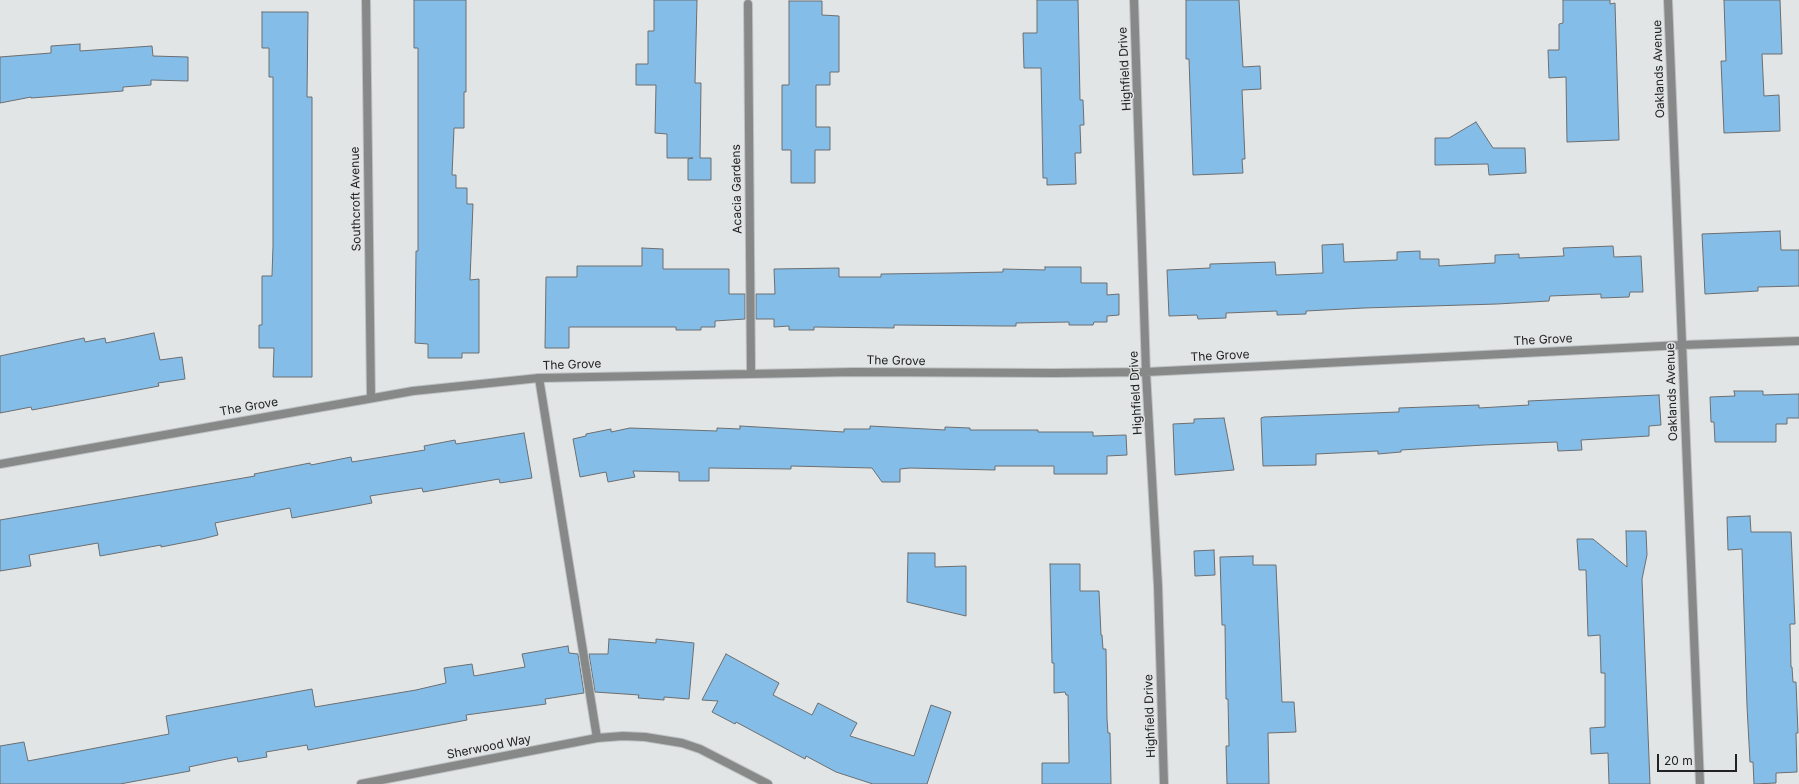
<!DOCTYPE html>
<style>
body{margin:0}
#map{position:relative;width:1799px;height:784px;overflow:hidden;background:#e1e5e6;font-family:Inter,sans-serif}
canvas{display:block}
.scale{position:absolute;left:1657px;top:754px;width:80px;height:18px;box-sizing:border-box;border:2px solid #212222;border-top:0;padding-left:5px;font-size:12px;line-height:14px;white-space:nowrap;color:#212222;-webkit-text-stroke:3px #e1e5e6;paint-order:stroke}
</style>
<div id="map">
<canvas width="1799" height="784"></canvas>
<div class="scale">20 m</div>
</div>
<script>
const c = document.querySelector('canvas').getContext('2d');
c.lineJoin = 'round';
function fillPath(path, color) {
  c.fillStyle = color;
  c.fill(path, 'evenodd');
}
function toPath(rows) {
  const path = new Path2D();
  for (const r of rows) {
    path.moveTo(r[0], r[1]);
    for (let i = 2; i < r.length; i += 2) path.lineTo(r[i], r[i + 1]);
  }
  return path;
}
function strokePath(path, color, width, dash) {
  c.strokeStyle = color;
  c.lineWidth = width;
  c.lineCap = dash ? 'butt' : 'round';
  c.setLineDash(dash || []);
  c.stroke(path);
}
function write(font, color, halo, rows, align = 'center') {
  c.font = font + ' Inter,sans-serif';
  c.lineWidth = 3;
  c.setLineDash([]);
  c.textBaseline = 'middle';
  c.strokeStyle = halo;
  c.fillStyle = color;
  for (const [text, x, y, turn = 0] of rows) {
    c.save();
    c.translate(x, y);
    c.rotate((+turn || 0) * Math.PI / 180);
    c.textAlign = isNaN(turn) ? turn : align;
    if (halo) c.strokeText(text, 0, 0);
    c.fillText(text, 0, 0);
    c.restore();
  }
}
const building = toPath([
 [414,0,466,0,466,92,464,92,464,128,454,128,452,175,456,175,456,188,467,188,467,204,473,204,470,280,479,279,479,353,462,353,462,358,428,358,428,344,415,343,416,251,418,251,418,48,414,48,414,0],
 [654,0,697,0,695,83,701,83,700,158,711,158,711,180,688,180,688,159,693,158,667,158,667,134,655,133,656,85,636,85,636,64,648,64,648,31,654,31,654,0],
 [1037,0,1078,0,1080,100,1083,100,1084,125,1080,125,1081,153,1075,153,1076,184,1047,185,1047,178,1043,178,1041,68,1024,68,1023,33,1037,33,1037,0],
 [1186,0,1239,0,1243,67,1260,66,1261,89,1242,90,1245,159,1242,159,1243,173,1193,175,1189,59,1186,59,1186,0],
 [1563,0,1610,0,1610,4,1615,3,1619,140,1567,142,1566,77,1549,78,1548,50,1559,50,1559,24,1563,23,1563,0],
 [1724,0,1780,0,1782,54,1762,54,1764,96,1779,95,1780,131,1724,133,1721,61,1726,61,1724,0],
 [789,1,822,1,822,15,839,16,839,72,830,72,830,85,816,85,816,127,830,127,830,150,815,150,815,183,791,183,791,150,782,150,782,85,789,85,789,1],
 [262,12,308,12,307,97,312,97,312,377,273,377,274,348,259,348,259,325,262,325,262,276,272,276,273,246,273,77,269,77,269,48,262,48,262,12],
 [80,44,80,51,152,46,153,56,188,57,188,81,151,80,151,85,123,87,123,91,31,98,31,97,0,103,0,57,51,53,51,46,80,44],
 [1476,122,1493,148,1525,148,1526,173,1489,175,1488,164,1435,165,1435,138,1449,138,1476,122],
 [1780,231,1781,250,1799,250,1799,286,1758,287,1758,291,1705,294,1702,234,1780,231],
 [1343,244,1344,262,1397,260,1397,252,1420,251,1420,259,1439,259,1439,266,1495,263,1495,255,1519,254,1519,258,1564,256,1563,248,1613,246,1614,257,1641,256,1643,292,1630,292,1629,297,1601,298,1601,294,1550,296,1549,301,1497,304,1364,308,1306,311,1306,314,1277,315,1277,311,1226,313,1226,318,1198,319,1197,315,1169,316,1167,270,1210,268,1210,264,1275,262,1276,275,1323,273,1322,245,1343,244],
 [642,248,663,249,663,269,729,269,729,294,745,294,745,319,715,321,715,327,701,327,701,330,676,330,676,327,569,327,569,348,545,348,546,277,577,277,577,266,642,266,642,248],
 [1045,267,1081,267,1081,283,1107,283,1107,295,1119,294,1119,315,1107,316,1107,322,1094,322,1093,325,1069,325,1069,322,1016,323,1016,326,1003,326,894,325,894,328,814,327,814,330,789,330,789,326,774,327,774,319,756,319,756,294,775,294,774,269,839,268,839,277,881,277,881,274,950,273,1003,272,1003,269,1045,270,1045,267],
 [154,333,160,360,182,357,185,379,158,383,159,386,32,410,31,407,0,413,0,356,84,338,85,342,105,338,106,343,154,333],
 [1734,391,1763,391,1763,395,1799,394,1799,418,1787,418,1787,424,1776,424,1776,442,1715,442,1714,422,1711,422,1710,397,1735,396,1734,391],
 [1659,395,1661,425,1649,426,1649,436,1581,440,1582,450,1558,451,1557,442,1484,445,1401,450,1401,452,1378,454,1378,451,1316,454,1316,465,1263,466,1261,418,1264,417,1399,412,1399,408,1479,405,1479,408,1529,405,1528,401,1659,395],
 [1224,418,1234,470,1175,475,1173,424,1194,423,1194,419,1224,418],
 [740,426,844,432,844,429,870,429,870,426,945,430,945,427,970,428,970,430,1038,430,1038,432,1093,432,1093,436,1126,435,1127,455,1107,456,1107,474,1054,474,1054,466,995,466,995,470,910,468,900,469,900,482,882,482,872,468,791,466,791,469,709,468,709,481,679,481,679,472,633,471,635,477,608,482,606,472,580,477,573,439,586,436,586,434,611,429,611,432,630,428,717,431,717,428,740,429,740,426],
 [524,433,532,478,500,483,499,479,423,492,422,488,370,496,372,503,292,518,290,508,215,523,218,535,202,539,161,547,161,545,100,556,98,543,29,555,31,566,0,571,0,520,255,476,254,474,310,463,311,465,351,457,352,462,425,450,424,446,455,440,456,444,524,433],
 [1750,516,1751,532,1791,532,1795,624,1790,624,1791,667,1792,667,1793,682,1796,682,1798,733,1796,733,1797,772,1776,773,1776,783,1754,784,1753,762,1750,762,1747,706,1742,549,1728,550,1727,517,1750,516],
 [1626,531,1646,531,1647,555,1642,579,1650,784,1609,784,1608,753,1591,754,1590,728,1605,727,1605,673,1601,673,1600,635,1588,636,1586,570,1579,570,1577,539,1593,539,1627,567,1626,531],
 [1214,550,1215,575,1195,576,1194,551,1214,550],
 [908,553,935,553,935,567,966,566,966,616,907,602,908,553],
 [1253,556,1253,565,1276,565,1282,702,1294,702,1296,732,1268,733,1269,784,1227,784,1226,746,1229,746,1228,699,1226,699,1225,625,1222,625,1220,557,1253,556],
 [1050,564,1080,564,1080,591,1099,591,1101,635,1102,635,1103,649,1106,649,1107,719,1108,733,1110,733,1111,784,1042,784,1042,763,1069,763,1068,695,1066,695,1065,692,1054,693,1054,663,1052,663,1050,564],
 [609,639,656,643,656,639,694,643,689,699,664,697,664,700,638,698,639,695,595,692,589,654,608,654,609,639],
 [568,646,569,653,578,654,584,693,545,699,546,704,466,715,467,720,308,750,307,745,266,752,267,757,238,762,237,757,217,761,189,767,190,771,120,784,0,784,0,746,24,742,28,761,169,734,166,716,312,689,315,707,416,690,446,683,444,668,472,664,474,676,525,667,522,654,568,646],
 [726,654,779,683,773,695,812,715,818,703,857,723,850,736,914,756,931,705,951,712,927,784,873,784,836,772,806,756,805,759,736,722,735,724,712,712,718,701,702,700,726,654]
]);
fillPath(building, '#84bee8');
strokePath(building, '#6c6e70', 1);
const service = toPath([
 [539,378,597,738]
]);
const minor = toPath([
 [366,0,371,398],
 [1134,0,1146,372,1158,586,1164,784],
 [1668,0,1700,784],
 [748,4,751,373],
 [0,464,413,391,539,378,854,372,1054,373,1146,372,1682,345,1799,341],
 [361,784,597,738,623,736,645,737,682,743,700,749,768,784]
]);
strokePath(service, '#bec2c3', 10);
strokePath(minor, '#bec2c3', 10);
strokePath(service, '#878989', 8);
strokePath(minor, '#878989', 8);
write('12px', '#212222', '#e1e5e6', [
 ["Highfield Drive",1125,69,-93],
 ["Oaklands Avenue",1659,69,-92],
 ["Acacia Gardens",737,189,-91],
 ["Southcroft Avenue",356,199,-91],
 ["The Grove",1543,340,-3],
 ["The Grove",1220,356,-3],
 ["The Grove",896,361,1],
 ["The Grove",572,365,-2],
 ["Oaklands Avenue",1672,392,-92],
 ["Highfield Drive",1136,393,-93],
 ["The Grove",249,407,-10],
 ["Highfield Drive",1150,716,-92],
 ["Sherwood Way",489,747,-11]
]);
</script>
